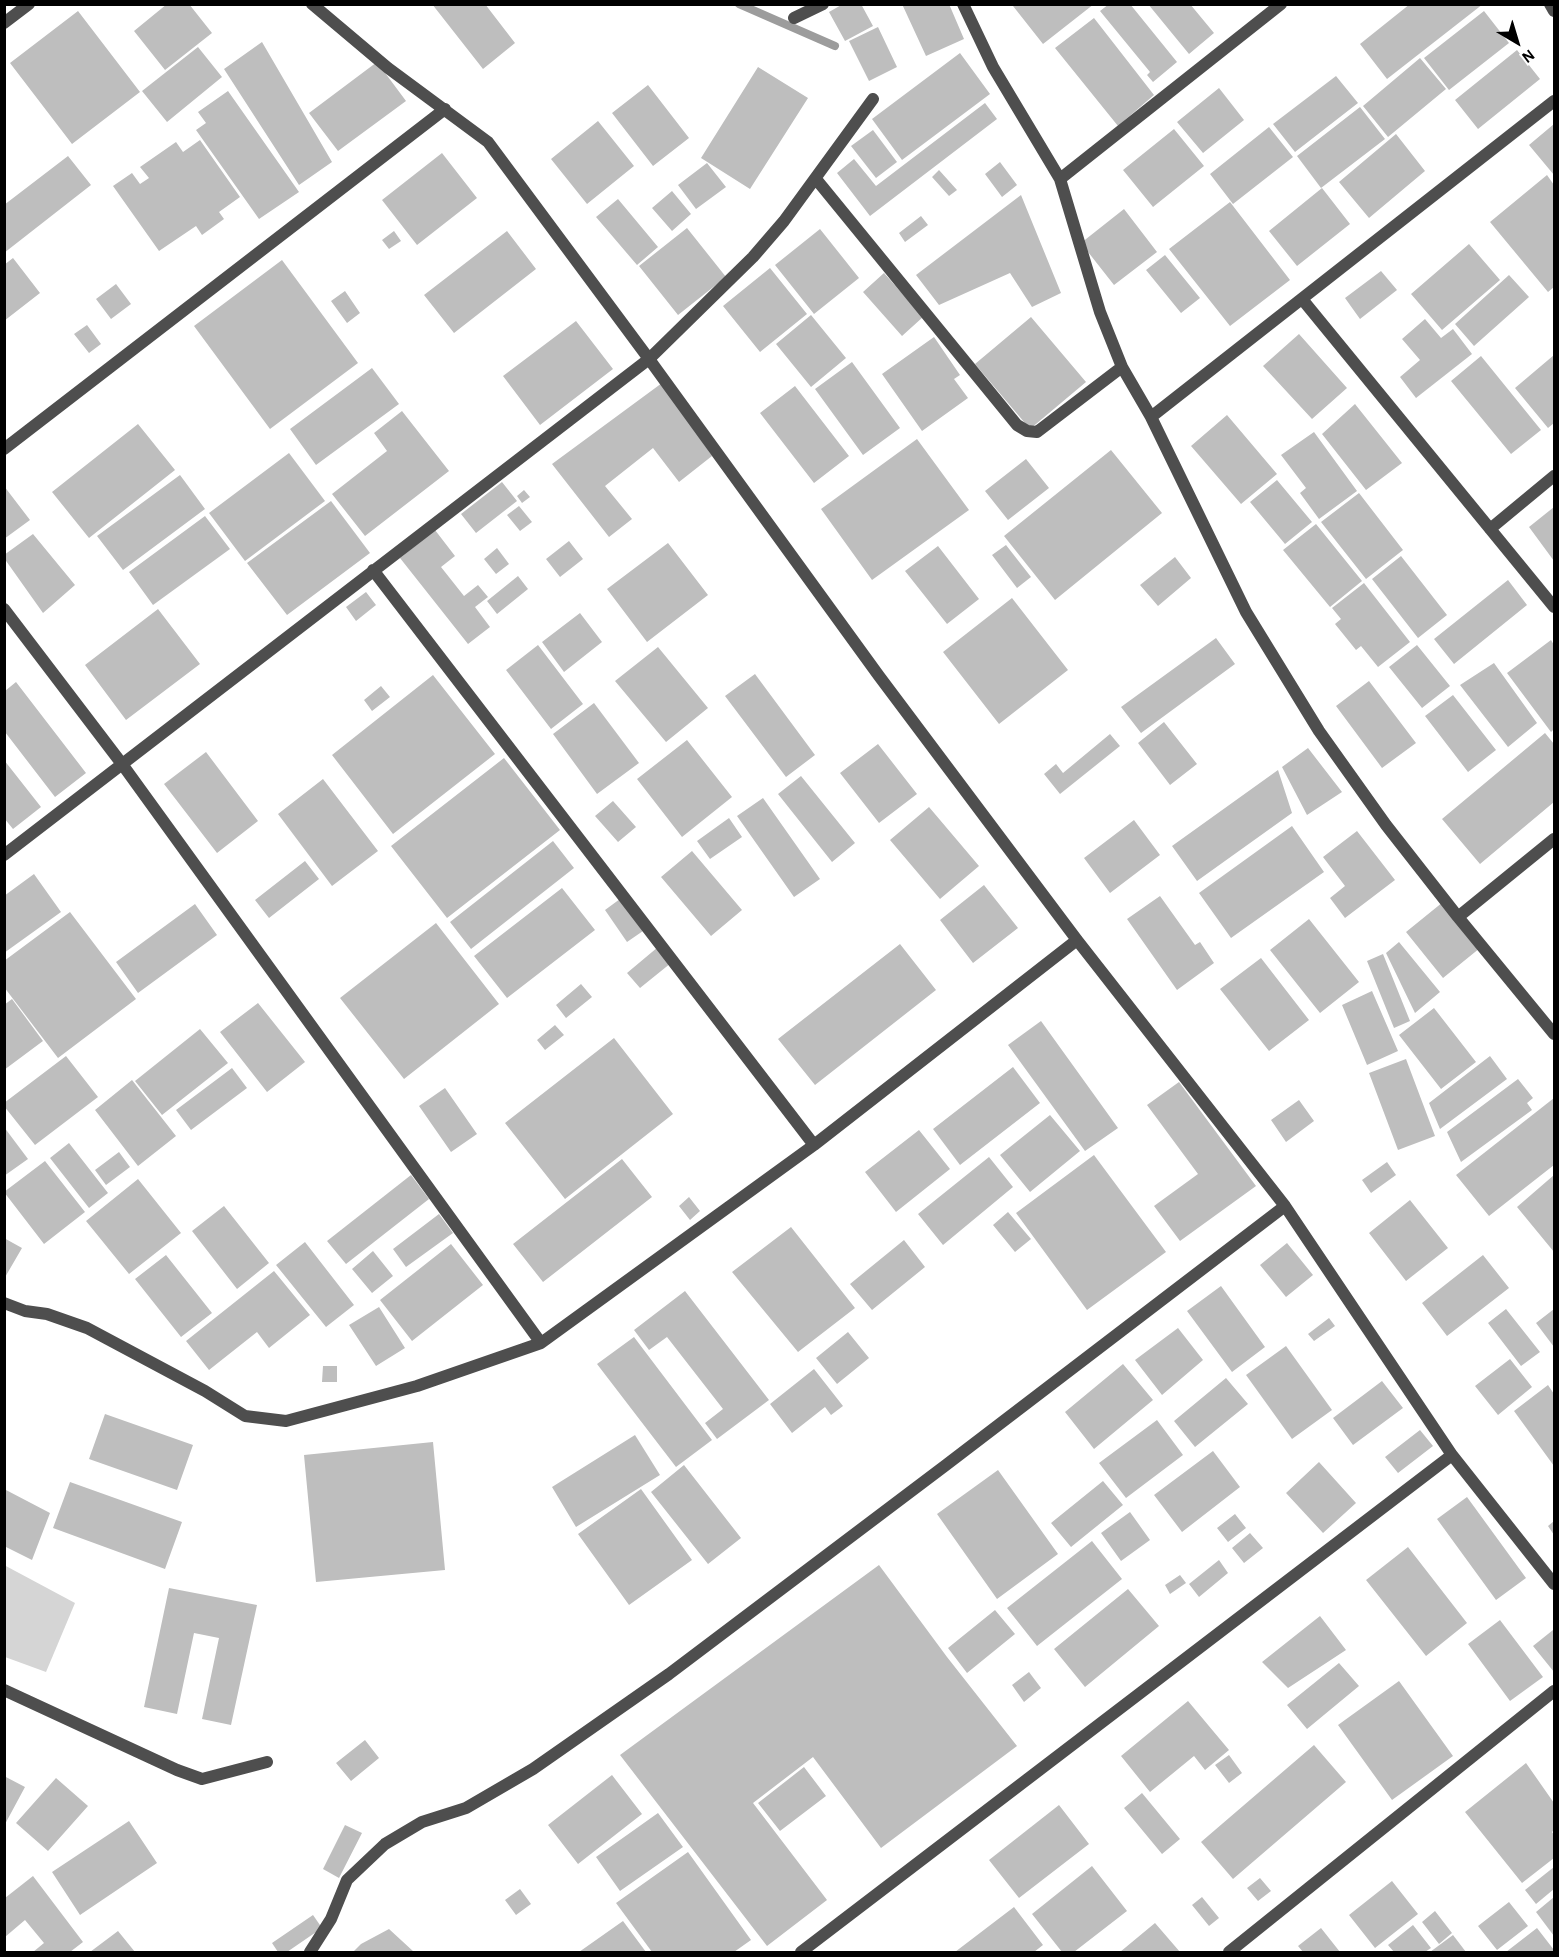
<!DOCTYPE html>
<style>
body{margin:0}
#map{position:relative;width:1559px;height:1957px;overflow:hidden;background:#fff;font-family:"Alegreya Sans",sans-serif}
canvas{display:block}
.frame{position:absolute;inset:0;border:6px solid #000;pointer-events:none}
.north{position:absolute;left:1487px;top:12px;width:60px;height:60px;-webkit-text-stroke:4px #fff;paint-order:stroke;rotate:142deg;font-size:16px;font-weight:700;line-height:24px;text-align:center;color:#000}
.north::after{content:'';display:block;margin:auto;width:21px;height:27px;background:#000;clip-path:polygon(50% 0,100% 100%,50% 72%,0 100%)}
</style>
<div id="map">
<canvas width="1559" height="1957"></canvas>
<div class="frame"></div>
<div class="north">N</div>
</div>
<script>
const c = document.querySelector('canvas').getContext('2d');
c.lineJoin = 'round';
function fillPath(path, color) {
  c.fillStyle = color;
  c.fill(path, 'evenodd');
}
function toPath(rows) {
  const path = new Path2D();
  for (const r of rows) {
    path.moveTo(r[0], r[1]);
    for (let i = 2; i < r.length; i += 2) path.lineTo(r[i], r[i + 1]);
  }
  return path;
}
function strokePath(path, color, width, dash) {
  c.strokeStyle = color;
  c.lineWidth = width;
  c.lineCap = dash ? 'butt' : 'round';
  c.setLineDash(dash || []);
  c.stroke(path);
}
fillPath(toPath([
 [4,1565,75,1603,46,1672,5,1657]
]), '#d5d5d5');
strokePath(toPath([
 [739,4,835,46]
]), '#9c9c9c', 8);
fillPath(toPath([
 [167,4,189,4,212,33,165,70,134,31],
 [432,4,485,4,515,43,483,69],
 [843,4,861,4,873,26,845,41,829,12],
 [902,4,949,4,964,39,926,56],
 [1015,4,1094,4,1043,44,1013,6],
 [1109,4,1130,4,1177,62,1153,82,1147,75,1150,72,1100,11],
 [1148,4,1190,4,1214,33,1189,54],
 [1410,4,1483,4,1387,79,1360,44],
 [78,11,140,92,72,144,10,63],
 [1484,11,1509,43,1449,90,1424,58],
 [1094,18,1154,95,1118,126,1055,48],
 [878,27,897,67,869,81,849,41],
 [262,42,332,162,299,185,224,69],
 [198,47,222,77,167,122,142,91],
 [1517,50,1540,79,1478,129,1455,100],
 [960,53,990,94,902,160,872,119],
 [1420,58,1446,89,1388,137,1363,106],
 [377,62,406,101,338,151,309,113],
 [758,67,808,98,750,189,701,158],
 [1336,76,1358,103,1295,152,1273,124],
 [648,85,689,138,653,166,612,113],
 [1219,88,1244,120,1203,153,1177,122],
 [228,91,299,192,259,219,196,130,206,123,198,112],
 [985,103,997,119,870,216,837,173,854,159,876,186],
 [1360,107,1385,139,1321,188,1297,156],
 [598,121,634,166,587,204,551,159],
 [1554,124,1554,175,1529,145],
 [1269,127,1293,157,1233,204,1210,174],
 [1174,129,1204,166,1153,207,1123,170],
 [873,130,897,162,876,178,851,146],
 [1396,134,1425,171,1369,218,1339,182],
 [200,140,240,197,219,212,224,219,202,235,196,226,159,251,113,186,132,173,140,184,149,178,140,167,176,142,183,152],
 [442,153,477,198,417,245,382,200],
 [68,156,91,185,4,253,4,205],
 [1000,162,1017,185,1002,197,985,174],
 [707,163,726,187,696,209,678,185],
 [939,170,957,190,949,196,932,177],
 [1547,175,1554,185,1554,287,1548,292,1490,222],
 [1322,188,1350,224,1297,266,1269,231],
 [672,191,691,214,672,231,652,208],
 [1021,195,1061,293,1032,307,1010,273,939,305,916,275],
 [618,199,658,247,637,265,596,217],
 [1230,202,1290,280,1230,326,1169,249],
 [1124,209,1157,252,1114,285,1081,243],
 [921,216,928,225,905,242,899,233],
 [687,228,726,277,678,315,639,266],
 [820,229,859,278,814,314,775,265],
 [394,231,401,241,389,249,382,240],
 [507,231,536,269,454,333,424,295],
 [1469,244,1500,280,1442,330,1411,294],
 [1165,255,1200,298,1181,313,1146,270],
 [13,258,40,293,4,321,4,265],
 [282,260,358,363,270,429,194,326],
 [770,268,807,314,760,352,723,306],
 [1381,271,1397,290,1360,319,1345,298],
 [884,273,923,317,902,336,863,292],
 [1509,275,1529,297,1474,346,1455,324],
 [116,284,131,304,111,319,96,299],
 [345,291,360,313,347,323,331,301],
 [811,315,846,358,811,387,776,344],
 [1031,317,1086,382,1030,429,975,364],
 [1425,319,1441,338,1453,329,1472,354,1416,398,1400,377,1420,360,1402,339],
 [576,321,613,369,540,425,503,376],
 [87,325,101,344,89,353,74,334],
 [1299,334,1347,388,1312,419,1263,366],
 [934,337,960,375,954,379,968,398,922,431,882,374],
 [1554,355,1554,423,1548,428,1515,388],
 [1481,356,1541,430,1511,454,1451,381],
 [852,362,900,428,863,455,815,389],
 [372,368,399,404,316,465,290,429],
 [662,383,712,456,679,482,653,448,605,486,632,519,609,537,552,464],
 [795,386,849,456,814,483,760,413],
 [1355,404,1402,463,1366,490,1322,434],
 [402,411,449,471,365,536,332,494,387,451,374,433],
 [1227,415,1277,474,1241,504,1191,446],
 [138,424,175,470,89,538,52,492],
 [1314,432,1357,491,1319,519,1300,493,1306,488,1281,455],
 [917,439,969,510,872,580,821,509],
 [1111,450,1162,513,1055,600,1004,536],
 [289,453,325,501,245,561,209,513],
 [1026,459,1049,488,1008,520,985,491],
 [180,475,205,509,123,570,97,536],
 [1277,480,1312,522,1285,544,1250,502],
 [502,482,517,501,476,533,461,514],
 [4,486,30,520,4,539],
 [524,490,530,497,522,503,517,496],
 [1359,493,1403,550,1366,579,1321,522],
 [331,501,370,553,287,615,247,563],
 [519,506,532,522,520,531,507,515],
 [1554,507,1554,561,1529,527],
 [205,516,230,549,153,605,129,572],
 [1316,524,1362,581,1330,607,1283,550],
 [435,530,455,556,441,567,464,596,478,585,488,597,475,607,490,627,468,644,400,558],
 [33,534,75,585,43,613,4,558,4,555],
 [569,541,583,559,560,577,546,559],
 [668,543,708,595,647,642,607,589],
 [1006,545,1031,577,1017,588,992,555],
 [938,546,979,599,947,624,905,571],
 [497,548,509,564,496,574,484,559],
 [1401,556,1447,615,1418,638,1372,579],
 [1175,557,1191,578,1158,606,1140,585],
 [518,576,528,589,497,614,487,601],
 [1508,580,1527,605,1454,664,1434,639],
 [1364,583,1410,642,1378,667,1361,646,1356,650,1335,624,1341,619,1332,608],
 [366,592,376,605,356,621,346,607],
 [1012,598,1068,670,999,724,943,652],
 [158,609,200,664,126,720,85,665],
 [580,613,602,642,564,672,542,642],
 [1216,638,1235,664,1141,733,1121,707],
 [1551,640,1554,645,1554,729,1551,732,1507,673],
 [538,645,583,704,551,729,506,670],
 [1417,645,1450,686,1422,708,1389,667],
 [658,647,708,708,666,742,615,681],
 [1494,663,1537,723,1508,747,1460,685],
 [755,674,815,755,786,777,725,696],
 [433,675,495,754,393,834,332,755],
 [1369,681,1416,743,1382,768,1336,706],
 [16,682,86,773,55,797,5,732,5,691],
 [381,686,390,697,372,711,364,700],
 [1453,695,1496,750,1468,772,1425,716],
 [594,703,639,763,597,794,553,734],
 [1164,722,1197,764,1170,785,1138,743],
 [1545,733,1554,744,1554,802,1480,864,1442,819],
 [1110,734,1120,746,1060,794,1044,774,1056,764,1063,773],
 [687,740,732,797,682,837,637,779],
 [878,744,917,794,879,823,840,773],
 [1308,748,1342,792,1307,815,1282,767],
 [206,752,258,821,217,853,164,784],
 [504,758,560,830,447,918,391,846],
 [4,760,41,807,13,829,4,818],
 [1278,770,1292,813,1197,881,1172,846],
 [801,776,855,843,832,862,778,794],
 [323,779,378,851,332,886,278,814],
 [763,798,820,879,794,897,737,816],
 [613,801,636,827,618,842,595,816],
 [929,807,979,866,940,899,890,840],
 [729,818,742,837,710,859,697,841],
 [1134,820,1160,855,1110,893,1084,858],
 [1292,826,1324,872,1231,938,1199,893],
 [1357,831,1395,880,1345,918,1330,898,1345,886,1323,857],
 [553,841,574,868,471,949,450,922],
 [692,851,742,910,711,936,661,877],
 [305,861,319,879,269,918,255,900],
 [34,874,61,912,4,953,4,896],
 [984,885,1018,928,973,963,940,920],
 [562,888,595,930,507,998,474,956],
 [1160,896,1195,945,1200,942,1214,963,1177,990,1127,919],
 [620,899,643,931,627,942,605,910],
 [1443,902,1480,948,1443,978,1406,932],
 [195,904,217,935,138,993,116,962],
 [70,912,136,999,58,1058,4,987,4,961],
 [1309,919,1359,982,1320,1013,1270,950],
 [436,923,499,1004,404,1079,340,998],
 [1399,942,1440,992,1415,1013,1386,953],
 [900,944,936,990,815,1085,778,1039],
 [658,947,671,963,640,988,627,973],
 [1383,954,1410,1021,1394,1028,1367,961],
 [1261,958,1309,1020,1269,1051,1220,989],
 [581,984,592,997,566,1018,556,1005],
 [1372,991,1398,1051,1367,1065,1342,1005],
 [12,999,43,1041,4,1070,4,1005],
 [258,1003,305,1062,267,1092,220,1032],
 [1434,1008,1476,1062,1441,1089,1399,1035],
 [1041,1021,1118,1128,1085,1151,1008,1045],
 [555,1025,564,1035,545,1050,537,1040],
 [200,1029,228,1063,162,1115,135,1081],
 [614,1038,673,1114,565,1199,505,1123],
 [66,1056,98,1097,35,1145,4,1106,4,1103],
 [1490,1056,1507,1079,1440,1129,1429,1103],
 [1406,1059,1435,1136,1398,1150,1369,1073],
 [1013,1067,1040,1103,960,1165,933,1129],
 [232,1068,247,1088,191,1130,176,1110],
 [1518,1079,1533,1098,1527,1103,1532,1110,1461,1162,1447,1132],
 [132,1080,176,1136,138,1166,95,1110],
 [1179,1082,1256,1186,1180,1241,1154,1206,1198,1174,1147,1105],
 [445,1088,477,1134,451,1152,419,1106],
 [1554,1098,1554,1165,1489,1216,1456,1175],
 [1299,1100,1314,1121,1286,1142,1271,1120],
 [1050,1115,1080,1151,1030,1192,1000,1155],
 [4,1127,28,1159,4,1176],
 [919,1130,950,1169,896,1212,865,1172],
 [69,1143,108,1193,89,1208,50,1158],
 [119,1152,130,1167,106,1185,95,1170],
 [1094,1155,1166,1252,1087,1310,1016,1213],
 [989,1157,1013,1187,943,1245,918,1214],
 [622,1159,652,1197,543,1282,513,1244],
 [45,1161,85,1212,44,1244,4,1192],
 [1387,1162,1396,1175,1371,1193,1362,1180],
 [411,1175,429,1199,346,1264,327,1241],
 [1554,1175,1554,1252,1517,1207],
 [138,1179,181,1233,129,1274,86,1221],
 [689,1197,700,1211,690,1220,679,1206],
 [1410,1200,1448,1248,1406,1281,1369,1233],
 [224,1206,269,1263,237,1289,192,1231],
 [1008,1212,1031,1239,1015,1252,993,1225],
 [439,1214,453,1233,406,1267,393,1249],
 [791,1227,855,1308,798,1352,732,1272],
 [4,1238,22,1248,4,1279],
 [904,1240,925,1267,872,1310,850,1284],
 [305,1242,354,1305,326,1327,276,1265],
 [1287,1243,1313,1275,1286,1297,1260,1265],
 [451,1244,483,1285,412,1341,380,1300],
 [373,1251,393,1276,372,1293,352,1269],
 [166,1255,212,1313,181,1337,135,1279],
 [1483,1255,1509,1288,1447,1336,1422,1303],
 [274,1271,310,1315,269,1348,257,1332,209,1370,186,1341],
 [1221,1286,1265,1347,1232,1372,1187,1311],
 [685,1291,769,1400,717,1439,705,1423,723,1409,667,1337,649,1350,634,1330],
 [379,1307,405,1348,376,1366,349,1325],
 [1506,1309,1540,1352,1521,1366,1488,1323],
 [1554,1309,1554,1347,1536,1323],
 [1329,1318,1335,1326,1314,1341,1308,1334],
 [1178,1328,1203,1360,1162,1395,1135,1360],
 [848,1332,869,1358,837,1384,816,1358],
 [634,1337,712,1440,676,1467,597,1364],
 [1286,1346,1332,1410,1292,1439,1246,1375],
 [1510,1359,1532,1387,1498,1415,1475,1386],
 [1123,1364,1153,1400,1094,1449,1065,1412],
 [323,1366,337,1366,337,1382,322,1382],
 [814,1369,843,1406,831,1415,825,1407,792,1433,770,1404],
 [1226,1378,1248,1404,1195,1447,1174,1421],
 [1382,1381,1403,1408,1353,1445,1333,1418],
 [1548,1385,1554,1394,1554,1466,1514,1411],
 [105,1414,193,1445,177,1490,89,1459],
 [1157,1420,1183,1455,1126,1498,1099,1463],
 [1420,1430,1433,1446,1398,1473,1385,1457],
 [635,1435,660,1475,576,1527,552,1487],
 [433,1442,445,1570,316,1582,304,1455],
 [1213,1451,1240,1487,1182,1532,1154,1495],
 [1319,1462,1356,1503,1323,1533,1286,1493],
 [684,1465,741,1538,708,1564,651,1492],
 [998,1470,1058,1554,997,1599,937,1514],
 [1103,1481,1123,1505,1071,1547,1051,1523],
 [70,1482,182,1522,165,1569,53,1528],
 [641,1489,692,1560,629,1605,578,1534],
 [6,1490,50,1513,32,1560,4,1546],
 [1467,1497,1526,1578,1496,1600,1437,1519],
 [1130,1512,1150,1540,1121,1561,1101,1533],
 [1235,1514,1246,1528,1228,1542,1217,1528],
 [1554,1521,1554,1535,1548,1526],
 [1250,1533,1263,1548,1244,1563,1232,1548],
 [1092,1541,1122,1579,1037,1646,1007,1608],
 [1408,1547,1467,1623,1426,1656,1366,1580],
 [1219,1560,1228,1573,1199,1597,1189,1584],
 [879,1565,947,1657,1017,1746,881,1848,813,1757,753,1803,827,1900,767,1946,620,1755],
 [1180,1575,1186,1583,1170,1594,1165,1585],
 [169,1588,257,1605,231,1725,202,1719,219,1638,194,1633,177,1714,144,1707],
 [1128,1589,1159,1626,1085,1687,1054,1649],
 [995,1610,1015,1634,967,1673,948,1648],
 [1320,1616,1346,1650,1288,1688,1262,1662],
 [1500,1620,1543,1677,1510,1701,1468,1644],
 [1553,1630,1554,1632,1554,1672,1533,1646],
 [1339,1663,1359,1686,1307,1729,1287,1705],
 [1029,1672,1041,1688,1024,1702,1012,1685],
 [1399,1681,1453,1756,1392,1800,1338,1725],
 [1188,1701,1229,1750,1205,1770,1194,1756,1150,1792,1121,1756],
 [365,1740,379,1758,351,1781,336,1763],
 [1314,1745,1346,1782,1233,1879,1201,1842],
 [1229,1755,1242,1773,1229,1783,1215,1765],
 [1526,1763,1554,1803,1554,1830,1552,1832,1554,1835,1554,1858,1522,1883,1465,1812],
 [804,1767,826,1796,780,1831,758,1803],
 [612,1775,642,1814,578,1864,548,1825],
 [4,1776,25,1787,4,1826],
 [56,1778,88,1806,48,1851,16,1823],
 [1142,1793,1180,1839,1162,1854,1124,1808],
 [1059,1805,1089,1844,1019,1898,989,1860],
 [658,1813,683,1847,620,1891,596,1857],
 [129,1821,157,1863,80,1915,52,1872],
 [345,1825,362,1833,339,1878,323,1869],
 [688,1852,751,1940,734,1952,652,1952,616,1903],
 [1092,1866,1127,1911,1074,1952,1062,1952,1032,1914],
 [1554,1867,1554,1889,1536,1904,1525,1890],
 [33,1876,83,1942,70,1952,33,1952,44,1943,25,1920,5,1937,5,1898],
 [1260,1878,1271,1891,1258,1901,1247,1888],
 [1392,1881,1418,1914,1375,1948,1349,1915],
 [520,1889,531,1904,516,1915,505,1900],
 [1202,1897,1219,1918,1209,1926,1192,1905],
 [1554,1897,1554,1936,1536,1912],
 [1509,1902,1528,1926,1497,1950,1478,1926],
 [1014,1907,1043,1945,1034,1952,955,1952],
 [1435,1911,1452,1933,1439,1944,1422,1922],
 [313,1915,322,1928,287,1952,278,1952,272,1943],
 [623,1921,646,1952,579,1952],
 [1155,1923,1180,1952,1120,1952],
 [1413,1925,1431,1948,1425,1952,1394,1952,1388,1945],
 [1321,1928,1340,1952,1303,1952,1298,1946],
 [1537,1928,1554,1950,1554,1952,1506,1952],
 [389,1929,414,1952,353,1952,361,1944],
 [118,1931,135,1952,90,1952],
 [1453,1935,1466,1952,1430,1952]
]), '#bebebe');
strokePath(toPath([
 [312,4,388,68,488,142,649,359,879,676,1077,940,1285,1206,1452,1455,1554,1584],
 [963,4,993,67,1060,179,1100,312,1122,367,1151,417,1246,612,1319,731,1386,825,1458,917,1554,1034],
 [1550,4,1554,11],
 [794,18,823,4],
 [4,23,29,4],
 [816,179,1017,425,1027,431,1037,432,1122,367],
 [1060,179,1281,4],
 [1302,299,1554,607],
 [1151,417,1554,101],
 [4,449,445,109],
 [1490,529,1554,476],
 [373,570,814,1145],
 [4,609,122,764,541,1343],
 [4,855,649,359,753,257,784,221,873,99],
 [1458,917,1554,839],
 [4,1303,25,1311,47,1314,87,1328,205,1391,245,1416,286,1421,417,1386,541,1343,814,1145,1077,940],
 [4,1690,177,1770,202,1779,267,1762],
 [310,1952,331,1919,347,1880,385,1844,422,1822,466,1808,533,1769,669,1674,946,1465,1285,1206],
 [801,1952,1452,1455],
 [1229,1952,1554,1691]
]), '#4e4e4e', 12);
</script>
